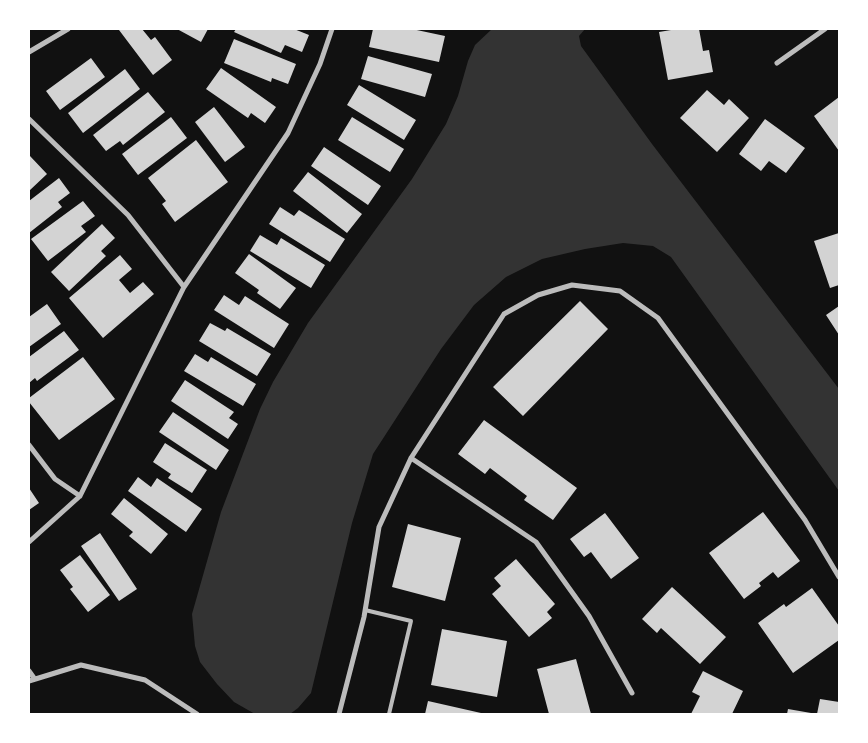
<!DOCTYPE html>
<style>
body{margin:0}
#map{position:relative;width:868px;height:743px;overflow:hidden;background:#111;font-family:Rubik,sans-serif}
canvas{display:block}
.frame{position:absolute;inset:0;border:30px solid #fff;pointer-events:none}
</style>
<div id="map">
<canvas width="868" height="743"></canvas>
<div class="frame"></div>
</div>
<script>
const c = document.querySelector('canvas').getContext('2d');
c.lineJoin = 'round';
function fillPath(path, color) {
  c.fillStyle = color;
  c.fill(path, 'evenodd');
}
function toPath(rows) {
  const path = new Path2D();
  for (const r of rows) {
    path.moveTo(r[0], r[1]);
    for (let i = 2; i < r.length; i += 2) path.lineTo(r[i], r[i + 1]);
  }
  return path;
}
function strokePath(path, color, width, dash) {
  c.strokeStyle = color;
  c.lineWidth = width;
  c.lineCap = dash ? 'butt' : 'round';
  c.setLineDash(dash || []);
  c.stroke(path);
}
fillPath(toPath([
 [492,29,585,29,579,36,581,46,652,144,839,389,839,491,671,257,653,246,623,243,585,249,542,259,506,277,474,305,441,349,373,454,352,523,311,693,298,708,290,714,255,714,234,702,217,684,200,662,195,646,192,614,221,512,260,409,273,382,308,323,412,179,446,124,458,96,468,61,475,45]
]), '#333');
fillPath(toPath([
 [121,29,142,29,151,40,155,37,172,60,153,75,119,30],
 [177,29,208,29,201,42],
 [236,29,294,29,309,35,302,52,285,45,281,53,234,32],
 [373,29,412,29,445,36,439,62,369,47],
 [677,29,699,29,703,51,709,50,713,72,668,80,659,32],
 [234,39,296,64,288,84,272,78,271,82,224,63],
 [368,56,432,74,425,97,361,79],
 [91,58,105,77,60,110,46,91],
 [221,68,276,107,265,123,251,113,248,118,206,89],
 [125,69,140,89,83,133,68,113],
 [359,85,416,120,404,140,347,105],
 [707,90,724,105,729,99,749,118,717,152,680,118],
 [148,92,165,112,123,145,120,141,106,151,93,135],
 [839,97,839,151,814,116],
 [214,107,245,147,225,162,195,122],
 [171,117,187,138,138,175,122,154],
 [352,117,404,149,390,172,338,140],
 [765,119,805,148,786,173,769,161,761,171,739,154],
 [196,140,228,182,175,222,162,204,166,201,148,178],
 [324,147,381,186,368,205,311,166],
 [30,156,47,174,29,191,29,158],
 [308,172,362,214,347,233,293,191],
 [59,178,70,193,58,202,62,207,29,233,29,201],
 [83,201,95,216,81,226,86,232,48,261,31,239],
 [280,207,294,216,299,210,345,239,330,262,269,224],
 [102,224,115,238,101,251,106,256,69,291,51,272],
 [839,233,839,285,830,288,814,241],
 [260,235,277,245,281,238,325,265,311,288,250,251],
 [249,254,296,288,280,309,257,293,259,290,235,273],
 [120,255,132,269,119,280,130,293,143,282,154,294,103,338,69,298],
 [224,295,239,305,245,296,289,324,274,348,214,310],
 [580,301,608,329,523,416,493,387],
 [47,304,61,324,29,347,29,317],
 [839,306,839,335,826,315],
 [210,323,225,331,227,328,271,354,257,376,199,341],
 [64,331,79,350,37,381,35,378,29,383,29,357],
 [195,354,208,362,211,357,256,384,243,406,184,371],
 [83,357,115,399,59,440,29,402,29,398],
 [185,380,234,412,229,418,238,424,228,439,171,401],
 [173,412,229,450,216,470,159,432],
 [484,420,577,488,553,520,524,500,527,496,490,468,485,474,458,454],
 [165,443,207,470,192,493,168,478,171,474,153,462],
 [138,477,151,487,157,478,202,509,186,532,128,491],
 [29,488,39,503,29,510],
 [124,498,168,534,151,554,129,536,133,532,111,514],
 [763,512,800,561,778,578,773,572,759,583,761,586,744,599,709,553],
 [605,513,639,558,611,579,591,552,584,557,570,539],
 [408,524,461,538,445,601,392,587],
 [100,533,137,589,119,601,81,546],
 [80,555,110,595,88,612,70,589,73,587,60,570],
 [516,559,555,604,547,612,552,618,529,637,492,594,501,586,494,578],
 [672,587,726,637,700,664,661,628,657,633,642,619],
 [812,588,839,626,839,640,793,673,758,623,784,604,786,607],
 [442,629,507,641,497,697,431,685],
 [576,659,591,714,549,714,537,669],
 [703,671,743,691,732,714,691,714,700,696,692,692],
 [820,699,839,702,839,714,817,714],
 [428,701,481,713,481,714,425,714],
 [788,709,811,713,811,714,787,714]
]), '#d3d3d3');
strokePath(toPath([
 [365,610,411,621,389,714]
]), '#bcbcbc', 4);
strokePath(toPath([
 [29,52,68,29],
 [777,63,825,29],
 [29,119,128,215,184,287],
 [29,445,55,479,80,496],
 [411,458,536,542,589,616,632,693],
 [29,542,80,496,184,287,288,133,320,64,332,29],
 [29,671,34,678],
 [29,681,81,665,145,680,197,714],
 [339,714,364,617,379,527,411,458,504,314,538,295,572,285,620,291,658,318,805,520,839,577]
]), '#bcbcbc', 5);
</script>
